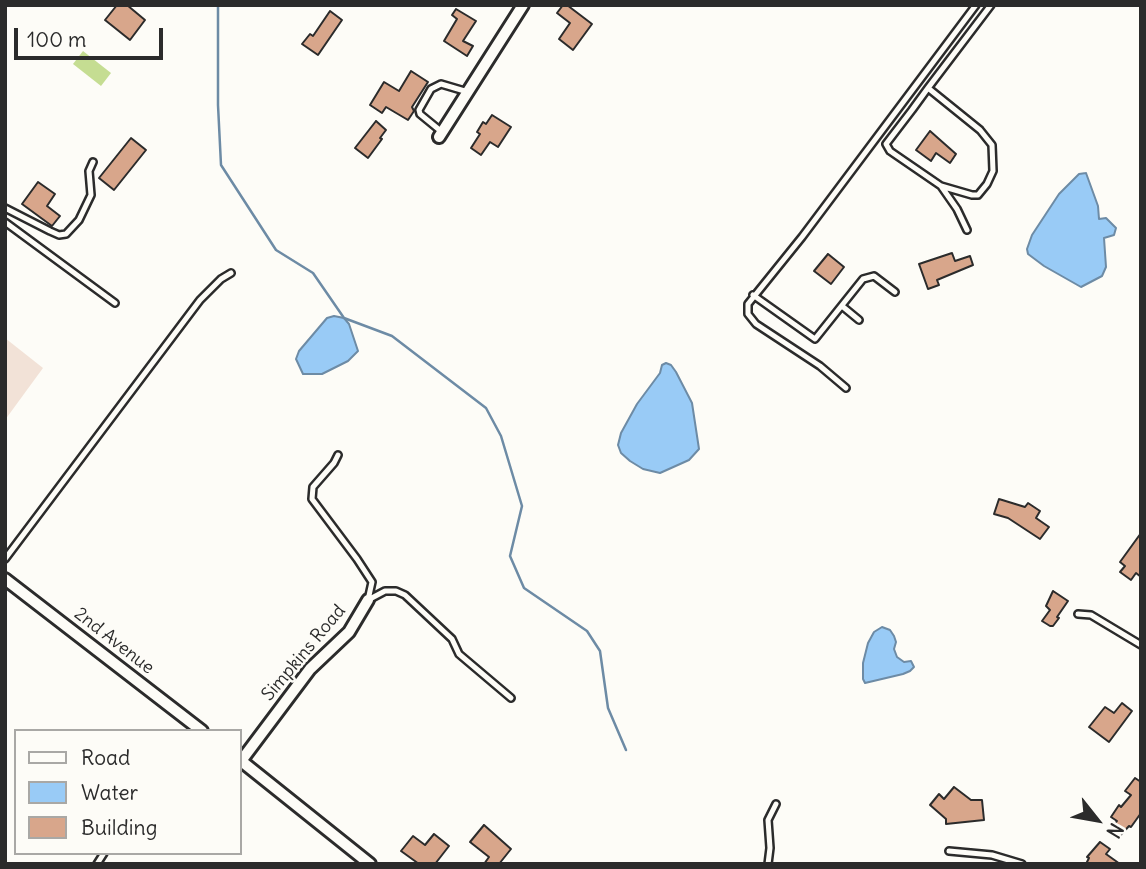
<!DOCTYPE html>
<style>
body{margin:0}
#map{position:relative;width:1146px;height:869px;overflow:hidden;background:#fdfcf7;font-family:Delius,sans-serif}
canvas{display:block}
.frame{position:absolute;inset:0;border:7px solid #2b2b2b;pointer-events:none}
.legend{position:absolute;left:14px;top:729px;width:228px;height:126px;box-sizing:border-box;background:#fdfcf7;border:2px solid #a9a8a5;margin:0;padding:9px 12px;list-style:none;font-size:21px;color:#2b2b2b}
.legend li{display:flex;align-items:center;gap:14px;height:35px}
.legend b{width:35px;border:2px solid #a9a8a5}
.north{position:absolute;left:1062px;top:785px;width:70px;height:70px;-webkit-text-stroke:5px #fdfcf7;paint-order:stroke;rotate:121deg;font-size:19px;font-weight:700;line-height:28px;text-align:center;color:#2b2b2b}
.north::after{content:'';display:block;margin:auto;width:24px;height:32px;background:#2b2b2b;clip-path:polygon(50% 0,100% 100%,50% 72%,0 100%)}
.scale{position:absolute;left:14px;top:28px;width:149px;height:32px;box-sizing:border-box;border:4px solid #2b2b2b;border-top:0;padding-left:9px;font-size:21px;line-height:24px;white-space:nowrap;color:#2b2b2b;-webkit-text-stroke:5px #fdfcf7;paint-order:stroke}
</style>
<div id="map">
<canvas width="1146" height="869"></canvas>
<div class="frame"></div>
<ul class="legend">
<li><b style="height:9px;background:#fdfcf7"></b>Road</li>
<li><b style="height:19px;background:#99cbf6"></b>Water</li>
<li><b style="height:19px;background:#d8a68b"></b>Building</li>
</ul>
<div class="north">N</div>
<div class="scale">100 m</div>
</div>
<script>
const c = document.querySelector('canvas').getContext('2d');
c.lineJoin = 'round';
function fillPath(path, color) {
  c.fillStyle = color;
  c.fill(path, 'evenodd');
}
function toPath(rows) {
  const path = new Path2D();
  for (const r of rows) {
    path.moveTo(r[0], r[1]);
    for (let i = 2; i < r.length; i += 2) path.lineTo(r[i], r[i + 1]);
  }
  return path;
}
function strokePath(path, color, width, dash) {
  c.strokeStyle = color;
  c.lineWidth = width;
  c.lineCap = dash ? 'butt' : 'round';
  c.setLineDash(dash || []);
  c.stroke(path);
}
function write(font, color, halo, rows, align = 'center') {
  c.font = font + ' Delius,sans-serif';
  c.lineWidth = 5;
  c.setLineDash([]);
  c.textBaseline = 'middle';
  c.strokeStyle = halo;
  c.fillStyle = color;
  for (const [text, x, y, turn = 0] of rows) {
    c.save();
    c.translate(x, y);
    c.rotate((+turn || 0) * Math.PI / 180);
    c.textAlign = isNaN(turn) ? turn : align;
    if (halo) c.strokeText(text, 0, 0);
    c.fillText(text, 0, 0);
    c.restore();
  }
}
fillPath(toPath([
 [5,338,43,368,5,420]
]), '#f2e2d7');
fillPath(toPath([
 [83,51,111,73,101,86,73,64]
]), '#c5dd92');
const water = toPath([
 [1086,173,1098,206,1099,219,1106,218,1116,228,1114,235,1104,238,1106,267,1102,276,1081,287,1044,266,1028,254,1027,249,1032,235,1059,194,1079,174,1086,173],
 [334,316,344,318,349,324,358,351,348,361,322,374,303,374,296,359,299,351,327,318,334,316],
 [666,363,671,365,676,372,692,403,699,449,689,460,660,473,643,469,630,461,621,453,618,445,621,433,637,404,660,373,662,365,666,363],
 [882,627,890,630,894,636,896,642,894,649,897,657,904,662,911,661,914,667,910,671,903,674,865,683,863,679,863,663,868,643,874,632,882,627]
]);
fillPath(water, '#99cbf6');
strokePath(water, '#6d8ba5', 2);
strokePath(toPath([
 [218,5,218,105,221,165,276,250,313,273,344,318,392,336,486,408,501,436,522,506,510,556,524,588,587,631,600,651,608,708,626,750]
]), '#6d8ba5', 2.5);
const building = toPath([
 [117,5,127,5,145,20,130,40,105,20,117,5],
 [563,5,567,5,592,24,573,50,559,39,570,23,557,13,563,5],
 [456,9,476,21,463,41,473,46,467,56,444,41,457,19,452,15,456,9],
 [330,11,342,20,318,55,302,44,310,34,313,36,330,11],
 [411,71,428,82,412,107,414,111,408,120,386,107,382,113,370,105,384,82,399,91,411,71],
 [492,115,511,127,498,147,490,142,481,155,471,148,480,134,477,132,483,122,486,124,492,115],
 [376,121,386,130,380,138,382,139,368,158,355,148,376,121],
 [930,131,956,154,950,163,936,153,931,161,916,150,930,131],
 [131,138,146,150,114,190,99,178,131,138],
 [38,182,55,194,47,206,60,216,52,226,22,204,38,182],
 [952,253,955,261,970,256,973,265,937,280,939,285,928,289,919,264,952,253],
 [828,254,844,267,831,284,814,271,828,254],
 [999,499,1025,507,1028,503,1040,511,1036,518,1049,527,1040,539,1008,518,994,514,999,499],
 [1141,533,1141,577,1136,573,1131,580,1120,572,1125,566,1120,562,1141,533],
 [1053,591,1068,601,1057,617,1059,618,1053,626,1050,626,1042,621,1050,610,1046,606,1053,591],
 [1122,703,1132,711,1109,742,1089,727,1105,707,1114,713,1122,703],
 [1135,778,1141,782,1141,813,1131,827,1129,826,1119,837,1110,830,1117,821,1111,817,1119,805,1121,807,1131,795,1125,791,1135,778],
 [954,787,971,800,982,800,984,820,946,824,946,819,930,805,939,794,944,799,954,787],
 [484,825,511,849,499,864,484,864,489,857,470,842,484,825],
 [434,834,449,846,435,864,419,864,401,851,413,836,425,845,434,834],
 [1100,842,1110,849,1106,854,1120,864,1086,864,1089,858,1087,857,1100,842]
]);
fillPath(building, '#d8a68b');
strokePath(building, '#2b2b2b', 2);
const lane = toPath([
 [928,88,980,130,992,145,993,171,987,184,978,195,972,195,941,186,890,151,886,144,912,110,928,88,991,5],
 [442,132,420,114,419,110,431,89,441,84,468,92],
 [941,186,957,209,967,230],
 [5,208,50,231,59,235,66,234,79,220,91,195,89,171,93,162],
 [5,222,115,303],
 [753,295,815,339,863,279,874,276,895,292],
 [842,306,859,320],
 [846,388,820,366,756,324,748,314,748,304,802,237,976,5],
 [338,455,334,463,313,487,312,499,357,559,372,582,368,600],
 [5,559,200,300,221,279,231,273],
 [368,600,385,591,396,591,405,595,452,639,459,654,511,698],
 [1078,614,1091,615,1141,645],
 [949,851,992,855,1022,864],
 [97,864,104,853],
 [768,864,770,848,768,820,776,804]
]);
const street = toPath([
 [439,137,523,5],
 [5,579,202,731],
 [240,760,370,864],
 [241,761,310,669,349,632,368,600]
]);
strokePath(lane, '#2b2b2b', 10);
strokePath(street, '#2b2b2b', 16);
strokePath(lane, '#fdfcf7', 5);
strokePath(street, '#fdfcf7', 10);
write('18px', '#2b2b2b', '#fdfcf7', [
 ["2nd Avenue",114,641,38],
 ["Simpkins Road",304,653,-50]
]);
</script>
